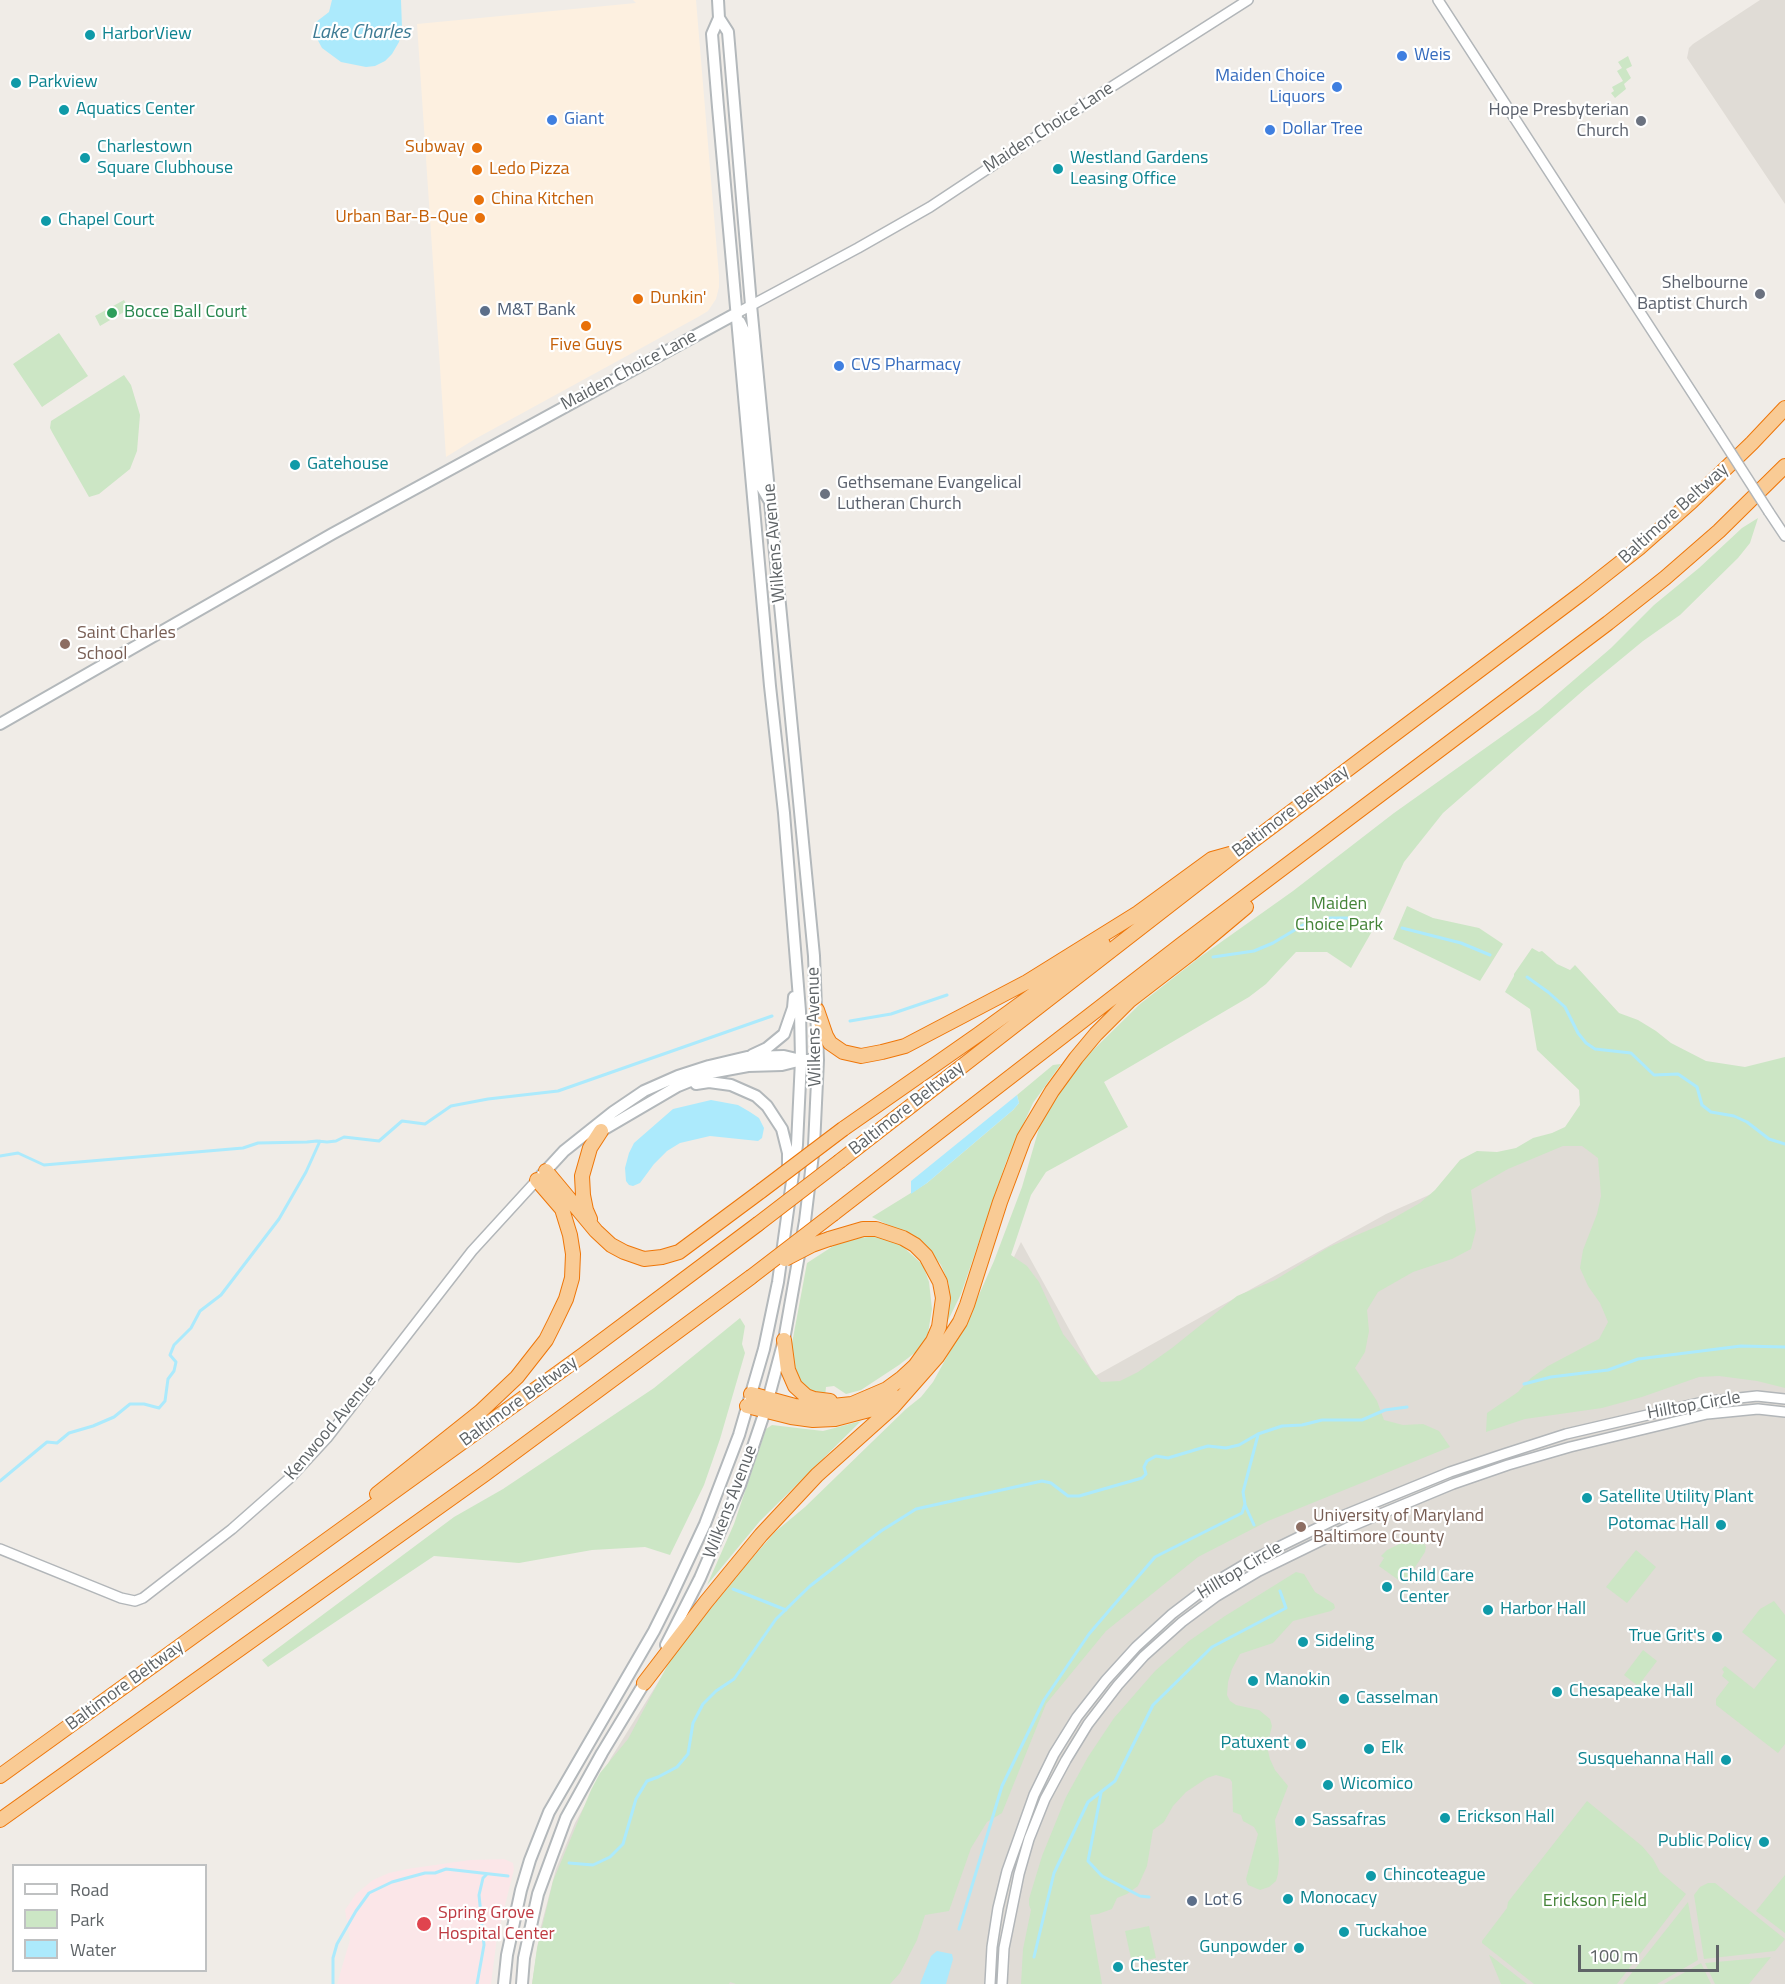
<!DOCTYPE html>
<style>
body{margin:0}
#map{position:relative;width:1785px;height:1984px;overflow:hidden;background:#f0ece7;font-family:"Titillium Web",sans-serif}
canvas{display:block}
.legend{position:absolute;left:12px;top:1864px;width:195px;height:108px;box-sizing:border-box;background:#fff;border:2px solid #bfc1c2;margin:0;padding:8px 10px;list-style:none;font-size:18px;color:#5f6467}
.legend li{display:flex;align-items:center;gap:12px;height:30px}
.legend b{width:30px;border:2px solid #bfc1c2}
.scale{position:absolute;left:1578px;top:1945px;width:141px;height:27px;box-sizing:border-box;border:3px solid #5f6467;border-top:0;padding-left:8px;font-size:18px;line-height:21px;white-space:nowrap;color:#5f6467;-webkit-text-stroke:4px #fff;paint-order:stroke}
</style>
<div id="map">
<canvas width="1785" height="1984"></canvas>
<ul class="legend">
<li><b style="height:8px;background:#fff"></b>Road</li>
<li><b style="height:16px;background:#cce6c5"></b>Park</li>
<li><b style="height:16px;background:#aceafc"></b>Water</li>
</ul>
<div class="scale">100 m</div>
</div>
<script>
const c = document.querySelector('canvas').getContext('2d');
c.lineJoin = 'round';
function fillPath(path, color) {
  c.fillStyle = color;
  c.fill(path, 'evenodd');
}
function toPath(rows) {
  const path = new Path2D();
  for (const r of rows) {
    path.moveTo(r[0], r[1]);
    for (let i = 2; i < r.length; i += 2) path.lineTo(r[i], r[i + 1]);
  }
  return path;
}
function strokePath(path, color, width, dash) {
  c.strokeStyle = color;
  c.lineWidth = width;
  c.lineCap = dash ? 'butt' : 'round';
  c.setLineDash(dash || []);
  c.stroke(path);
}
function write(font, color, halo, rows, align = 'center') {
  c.font = font + ' "Titillium Web",sans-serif';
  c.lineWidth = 4.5;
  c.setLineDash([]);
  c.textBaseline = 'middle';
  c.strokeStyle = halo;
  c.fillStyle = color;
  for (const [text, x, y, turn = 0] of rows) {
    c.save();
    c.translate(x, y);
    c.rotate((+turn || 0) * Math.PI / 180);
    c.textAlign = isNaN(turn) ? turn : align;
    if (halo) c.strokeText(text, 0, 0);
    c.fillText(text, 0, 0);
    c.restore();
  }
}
fillPath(toPath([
 [633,0,696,0,719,276,719,287,716,299,708,311,698,317,475,439,446,457,417,24,636,3]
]), '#fdf0e0');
fillPath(toPath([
 [1760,0,1785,0,1785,204,1687,58,1689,48,1693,44],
 [1785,1070,1785,1984,532,1984,540,1930,556,1869,575,1823,611,1758,672,1660,691,1675,979,1332,1021,1242,1095,1376,1386,1214,1624,1109]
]), '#e0dcd6');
fillPath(toPath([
 [504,1859,513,1863,514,1869,497,1937,491,1984,337,1984,350,1940,345,1910,356,1894,373,1880,389,1873,407,1869,470,1860]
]), '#fbe6e8');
fillPath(toPath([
 [1628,56,1632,66,1626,69,1631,78,1624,84,1626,89,1615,98,1611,93,1614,91,1612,87,1623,81,1617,71,1622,68,1618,62],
 [124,300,129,309,100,326,95,316],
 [59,333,88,376,42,407,13,364],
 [124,375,131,385,140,415,137,451,130,469,99,494,89,497,52,432,50,428,51,421],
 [1758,518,1750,543,1738,558,1680,615,1643,641,1586,688,1443,813,1404,862,1371,933,1351,968,1327,952,1296,952,1266,984,1249,997,1104,1082,1128,1127,1046,1172,1031,1195,1011,1255,1027,1266,1039,1282,1063,1334,1101,1382,1120,1381,1138,1372,1172,1348,1237,1296,1275,1280,1329,1247,1385,1223,1420,1203,1435,1190,1460,1160,1477,1151,1497,1152,1516,1148,1533,1138,1552,1133,1565,1127,1580,1105,1579,1090,1537,1050,1530,1009,1505,992,1514,976,1514,974,1532,948,1539,952,1542,951,1557,964,1570,970,1575,965,1619,1013,1638,1020,1656,1031,1671,1043,1706,1061,1745,1067,1785,1057,1785,1388,1757,1381,1719,1376,1699,1377,1642,1397,1602,1408,1525,1419,1486,1432,1487,1413,1518,1392,1531,1378,1548,1366,1599,1339,1608,1322,1600,1303,1588,1286,1580,1268,1583,1250,1597,1214,1601,1196,1598,1158,1582,1146,1563,1146,1508,1169,1471,1190,1476,1230,1471,1249,1452,1259,1413,1272,1378,1292,1367,1310,1369,1331,1365,1352,1355,1368,1377,1401,1384,1420,1403,1425,1423,1424,1439,1431,1450,1447,1268,1521,1198,1557,1106,1631,1046,1704,1002,1813,987,1822,971,1848,949,1911,925,1915,917,1940,900,1973,890,1984,736,1984,730,1982,729,1984,532,1984,537,1948,553,1881,591,1790,600,1773,628,1739,673,1655,748,1563,775,1532,805,1507,906,1409,921,1397,933,1382,970,1315,994,1261,1022,1187,1044,1111,1087,1056,1140,1004,1200,957,1293,891,1394,813,1539,710,1611,648,1654,605,1699,568,1742,528],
 [1407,906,1433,918,1479,928,1503,944,1480,981,1393,939],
 [1061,1064,1033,1103,1006,1162,961,1294,934,1349,945,1323,949,1284,941,1265,924,1243,872,1217,927,1183,1013,1110,1019,1103,1017,1095,1053,1065],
 [880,1236,900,1244,923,1265,929,1282,932,1309,928,1333,921,1348,899,1365,861,1390,846,1394,834,1386,826,1387,825,1397,806,1390,793,1372,790,1354,807,1263,844,1239],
 [740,1318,745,1326,742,1344,745,1353,720,1439,704,1485,670,1555,645,1547,592,1550,519,1563,434,1556,268,1667,262,1660,454,1517,503,1489,654,1388],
 [861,1421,760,1521,707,1585,734,1524,766,1429,772,1425,823,1431],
 [1416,1536,1418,1536,1416,1540,1423,1542,1426,1547,1425,1552,1404,1584,1379,1566,1384,1558,1381,1556,1387,1550],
 [1636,1550,1656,1567,1627,1603,1606,1587],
 [1296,1572,1304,1574,1315,1592,1334,1604,1335,1608,1331,1611,1293,1621,1273,1643,1240,1654,1232,1669,1228,1682,1227,1695,1230,1701,1236,1705,1259,1710,1270,1719,1272,1726,1267,1747,1270,1759,1275,1770,1288,1786,1275,1820,1279,1860,1278,1874,1276,1881,1269,1887,1260,1890,1248,1885,1246,1879,1258,1834,1254,1827,1243,1821,1241,1815,1233,1812,1232,1782,1230,1779,1216,1775,1207,1778,1186,1792,1173,1806,1164,1822,1153,1830,1147,1866,1138,1886,1127,1894,1117,1898,1112,1909,1098,1914,1090,1915,1102,1984,1021,1984,1023,1949,1031,1910,1029,1905,1029,1899,1042,1856,1066,1797,1088,1757,1114,1718,1155,1671,1189,1641,1225,1616],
 [1774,1601,1785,1615,1785,1744,1778,1753,1716,1705,1716,1699,1729,1682,1722,1676,1724,1672,1722,1669,1725,1666,1754,1689,1777,1660,1742,1632,1760,1609],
 [1643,1650,1657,1661,1638,1686,1624,1675],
 [1587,1801,1642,1846,1653,1859,1660,1872,1686,1894,1617,1984,1534,1984,1482,1943,1482,1941,1507,1908,1508,1902],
 [1785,1875,1785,1933,1756,1911],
 [1708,1883,1715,1883,1785,1939,1775,1951,1704,1959,1694,1895,1700,1887],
 [1688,1902,1698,1960,1657,1984,1623,1984],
 [1149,1926,1156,1958,1132,1963,1125,1931],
 [1489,1955,1491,1956,1527,1984,1501,1984],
 [1771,1957,1749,1984,1715,1984,1705,1963],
 [1701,1963,1711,1984,1664,1984]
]), '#cce6c5');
fillPath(toPath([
 [332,0,401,0,402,28,399,42,392,54,385,61,375,66,366,67,341,62,322,48,313,31,316,22,329,12],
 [1017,1095,1019,1103,1013,1110,927,1183,911,1194,911,1181],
 [711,1100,738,1105,750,1112,759,1118,764,1128,762,1138,758,1141,710,1136,680,1143,667,1151,654,1164,640,1183,633,1186,629,1185,626,1181,625,1168,629,1153,634,1143,673,1109],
 [937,1951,952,1954,953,1959,946,1984,920,1984,931,1956]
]), '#aceafc');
strokePath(toPath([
 [1402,928,1461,943,1490,955],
 [1213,957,1254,951,1273,943,1303,925,1316,923,1330,918,1347,918,1363,925],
 [1527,977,1548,992,1565,1007,1578,1033,1586,1043,1595,1049,1631,1053,1654,1075,1678,1074,1697,1087,1702,1105,1711,1112,1734,1116,1747,1122,1769,1139,1785,1144],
 [850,1021,891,1014,947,995],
 [0,1156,18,1153,44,1165,243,1148,258,1143,307,1142,317,1141,327,1142,336,1141,344,1137,379,1141,402,1121,425,1124,451,1106,488,1099,558,1091,772,1016],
 [1524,1384,1551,1377,1608,1370,1638,1359,1741,1346,1785,1347],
 [0,1481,47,1442,57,1443,69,1433,93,1426,114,1417,130,1404,144,1404,159,1408,165,1401,168,1379,174,1371,176,1362,170,1355,174,1345,191,1328,200,1311,221,1295,279,1219,306,1172,320,1141],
 [1245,1505,1254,1525],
 [733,1589,786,1610],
 [1101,1793,1088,1861,1102,1876,1140,1896,1149,1897],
 [569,1863,593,1865,610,1857,623,1844,636,1799,647,1781,658,1777,677,1767,688,1754,693,1723,703,1704,716,1691,734,1679,776,1619,810,1586,881,1531,916,1509,1042,1481,1051,1483,1068,1496,1079,1496,1142,1478,1146,1474,1144,1467,1147,1461,1156,1456,1168,1458,1208,1446,1226,1448,1239,1445,1258,1434,1282,1426,1302,1425,1322,1420,1362,1420,1385,1410,1407,1407],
 [959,1929,1002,1786,1044,1700,1089,1634,1155,1557,1242,1513,1245,1504,1243,1492,1258,1435],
 [1034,1957,1054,1873,1088,1802,1115,1781,1153,1705,1212,1647,1286,1608,1280,1591],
 [333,1984,333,1958,337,1944,356,1911,369,1893,392,1882,425,1873,435,1873,446,1869,508,1876],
 [477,1984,484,1945,479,1895,483,1878,487,1874]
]), '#aceafc', 3);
const tertiary = toPath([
 [1438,0,1715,428],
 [737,313,858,248,930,207,1105,91,1248,0],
 [1769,512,1785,536],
 [0,1549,121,1598,135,1601,143,1598,232,1529,291,1477,327,1438,472,1251,537,1180],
 [990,1984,992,1947,998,1908,1007,1871,1034,1795,1054,1754,1077,1717,1106,1680,1136,1647,1172,1614,1210,1585,1252,1560,1342,1516,1450,1472,1504,1454,1566,1434,1703,1402,1757,1396,1785,1399],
 [1002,1984,1004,1948,1019,1874,1029,1839,1045,1799,1066,1760,1088,1724,1118,1685,1144,1656,1182,1622,1217,1596,1259,1571,1347,1528,1453,1484,1508,1465,1570,1447,1707,1414,1758,1409,1785,1412]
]);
const secondary = toPath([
 [740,322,747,337,761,486,769,500],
 [0,724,332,534,737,313],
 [752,1055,767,1048,784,1034,793,1008,794,997],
 [696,1084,709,1082,731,1085,756,1096,767,1106,782,1129,788,1153,788,1169],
 [596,1134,678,1086,710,1073,748,1066,782,1065,798,1061],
 [541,1176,564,1151,613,1112,644,1091,678,1076,709,1066,747,1057,784,1056,801,1060,818,1060],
 [666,1645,700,1578,740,1485,765,1411,784,1340,805,1221,814,1146,818,1060,814,956,751,305,728,32,719,18,718,0],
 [504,1984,507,1955,521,1890,530,1860,549,1812,654,1631,670,1599,705,1524,739,1435,764,1349,778,1282,797,1145,801,1060,800,1011,784,813,770,686,718,107,712,34,719,18],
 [522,1984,524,1958,538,1894,566,1818,602,1753,648,1677]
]);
const motorway = toPath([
 [817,1010,826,1036,830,1043,843,1052,861,1056,882,1052,905,1046,1027,982,1138,913,1212,859,1230,854],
 [843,1129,979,1034,1103,944],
 [840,1161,1238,852,1582,593,1639,548,1691,502,1752,443,1785,408],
 [546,1171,596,1231,611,1245,624,1252,644,1259,662,1257,679,1252,761,1191],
 [833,1214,1182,944,1608,623,1665,578,1719,531,1785,466],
 [590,1219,586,1210,583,1195,582,1176,590,1148,601,1131],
 [784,1340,788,1370,795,1386,806,1396,814,1399,830,1401],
 [751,1394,795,1406,813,1408,852,1404,887,1389,902,1378,915,1366,933,1341,939,1327,943,1298,940,1282,926,1256,915,1245,903,1238,876,1229,863,1229,829,1239],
 [747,1406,791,1417,813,1420,835,1419,873,1409,895,1397],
 [377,1494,480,1412,517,1377,546,1340,555,1322,566,1299,572,1278,573,1254,570,1235,562,1209,537,1180],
 [644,1683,706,1602,761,1535,817,1475,893,1407,937,1357,960,1322,967,1305,1000,1202,1024,1138,1052,1091,1076,1058,1096,1034,1129,1001,1190,954,1246,907],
 [0,1776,583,1355,758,1224],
 [0,1820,485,1474,751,1277]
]);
strokePath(tertiary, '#b2b6b9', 12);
strokePath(secondary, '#b3b8bb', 14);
strokePath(motorway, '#ee7609', 16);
strokePath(tertiary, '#fff', 9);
strokePath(secondary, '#fff', 10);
strokePath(motorway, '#f9cb95', 14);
const tertiaryBridge = toPath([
 [1715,428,1769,512]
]);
const motorwayBridge = toPath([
 [761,1191,843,1129],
 [758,1224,840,1161],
 [785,1259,812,1245,829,1239],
 [751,1277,833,1214]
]);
strokePath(tertiaryBridge, '#b2b6b9', 12, []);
strokePath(motorwayBridge, '#ee7609', 16, []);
strokePath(tertiaryBridge, '#fff', 9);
strokePath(motorwayBridge, '#f9cb95', 14);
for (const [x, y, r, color] of [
 [90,35,6,"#0f9aa8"],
 [1402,56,6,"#3f7fe0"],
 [16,83,6,"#0f9aa8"],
 [1337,87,6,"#3f7fe0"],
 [64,110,6,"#0f9aa8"],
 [552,120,6,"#3f7fe0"],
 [1641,121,6,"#6b7280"],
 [1270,130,6,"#3f7fe0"],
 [477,148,6,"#e8710a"],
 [85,158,6,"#0f9aa8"],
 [1058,169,6,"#0f9aa8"],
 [477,170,6,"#e8710a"],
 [479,200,6,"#e8710a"],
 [480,218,6,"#e8710a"],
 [46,221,6,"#0f9aa8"],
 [1760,294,6,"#6b7280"],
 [638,299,6,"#e8710a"],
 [485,311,6,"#5c6f8a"],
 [112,313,6,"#2e9e5b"],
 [586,326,6,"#e8710a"],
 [839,366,6,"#3f7fe0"],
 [295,465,6,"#0f9aa8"],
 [825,494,6,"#6b7280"],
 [65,644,6,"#8d6e63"],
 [1587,1498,6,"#0f9aa8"],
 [1721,1525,6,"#0f9aa8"],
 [1301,1527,6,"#8d6e63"],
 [1387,1587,6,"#0f9aa8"],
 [1488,1610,6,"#0f9aa8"],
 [1717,1637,6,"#0f9aa8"],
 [1303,1642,6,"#0f9aa8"],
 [1253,1681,6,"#0f9aa8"],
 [1557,1692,6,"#0f9aa8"],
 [1344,1699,6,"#0f9aa8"],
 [1301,1744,6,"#0f9aa8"],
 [1369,1749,6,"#0f9aa8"],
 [1726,1760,6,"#0f9aa8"],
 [1328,1785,6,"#0f9aa8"],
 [1445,1818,6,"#0f9aa8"],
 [1300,1821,6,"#0f9aa8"],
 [1764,1842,6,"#0f9aa8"],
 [1371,1876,6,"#0f9aa8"],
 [1288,1899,6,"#0f9aa8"],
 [1192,1901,6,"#5c6f8a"],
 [424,1924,8,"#e0444e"],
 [1344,1932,6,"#0f9aa8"],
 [1299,1948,6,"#0f9aa8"],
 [1118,1967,6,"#0f9aa8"]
]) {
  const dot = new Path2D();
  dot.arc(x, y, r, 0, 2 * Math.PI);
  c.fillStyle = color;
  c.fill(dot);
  strokePath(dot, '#fff', 2);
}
write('18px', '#0d838f', '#fff', [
 ["HarborView",102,35],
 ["Parkview",28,83],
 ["Aquatics Center",76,110],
 ["Charlestown",97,148],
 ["Square Clubhouse",97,169],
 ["Westland Gardens",1070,159],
 ["Leasing Office",1070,180],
 ["Chapel Court",58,221],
 ["Gatehouse",307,465],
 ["Satellite Utility Plant",1599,1498],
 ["Potomac Hall",1709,1525,"right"],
 ["Child Care",1399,1577],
 ["Center",1399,1598],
 ["Harbor Hall",1500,1610],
 ["True Grit's",1705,1637,"right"],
 ["Sideling",1315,1642],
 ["Manokin",1265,1681],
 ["Chesapeake Hall",1569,1692],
 ["Casselman",1356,1699],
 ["Patuxent",1289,1744,"right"],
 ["Elk",1381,1749],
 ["Susquehanna Hall",1714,1760,"right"],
 ["Wicomico",1340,1785],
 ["Erickson Hall",1457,1818],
 ["Sassafras",1312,1821],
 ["Public Policy",1752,1842,"right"],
 ["Chincoteague",1383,1876],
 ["Monocacy",1300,1899],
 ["Tuckahoe",1356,1932],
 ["Gunpowder",1287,1948,"right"],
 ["Chester",1130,1967]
], 'left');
write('18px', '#366cbe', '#fff', [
 ["Weis",1414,56],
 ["Maiden Choice",1325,77,"right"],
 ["Liquors",1325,98,"right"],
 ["Giant",564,120],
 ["Dollar Tree",1282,130],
 ["CVS Pharmacy",851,366]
], 'left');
write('18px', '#5b616d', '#fff', [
 ["Hope Presbyterian",1629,111],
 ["Church",1629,132],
 ["Shelbourne",1748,284],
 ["Baptist Church",1748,305],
 ["Gethsemane Evangelical",837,484,"left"],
 ["Lutheran Church",837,505,"left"]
], 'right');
write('18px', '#5f6467', '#fff', [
 ["Maiden Choice Lane",1049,128,-33],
 ["Maiden Choice Lane",629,371,-28],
 ["Baltimore Beltway",1674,514,-42],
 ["Wilkens Avenue",775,543,-95],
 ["Baltimore Beltway",1291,812,-37],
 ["Wilkens Avenue",815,1027,-91],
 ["Baltimore Beltway",907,1109,-38],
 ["Baltimore Beltway",519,1402,-36],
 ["Hilltop Circle",1694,1406,-10],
 ["Kenwood Avenue",331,1428,-50],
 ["Wilkens Avenue",731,1502,-69],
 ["Hilltop Circle",1240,1571,-31],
 ["Baltimore Beltway",125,1686,-36]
]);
write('18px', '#c56008', '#fff', [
 ["Subway",465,148,"right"],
 ["Ledo Pizza",489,170],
 ["China Kitchen",491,200],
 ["Urban Bar-B-Que",468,218,"right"],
 ["Dunkin'",650,299],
 ["Five Guys",586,346,"center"]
], 'left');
write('18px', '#4e5e75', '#fff', [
 ["M&T Bank",497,311],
 ["Lot 6",1204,1901]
], 'left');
write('18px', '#27864d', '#fff', [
 ["Bocce Ball Court",124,313]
], 'left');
write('18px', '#785e54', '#fff', [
 ["Saint Charles",77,634],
 ["School",77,655],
 ["University of Maryland",1313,1517],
 ["Baltimore County",1313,1538]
], 'left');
write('18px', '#458439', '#fff', [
 ["Maiden",1339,905],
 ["Choice Park",1339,926],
 ["Erickson Field",1595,1902]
]);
write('18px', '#be3a42', '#fff', [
 ["Spring Grove",438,1914],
 ["Hospital Center",438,1935]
], 'left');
write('italic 20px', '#3e7b94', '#fff', [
 ["Lake Charles",361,33]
]);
</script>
